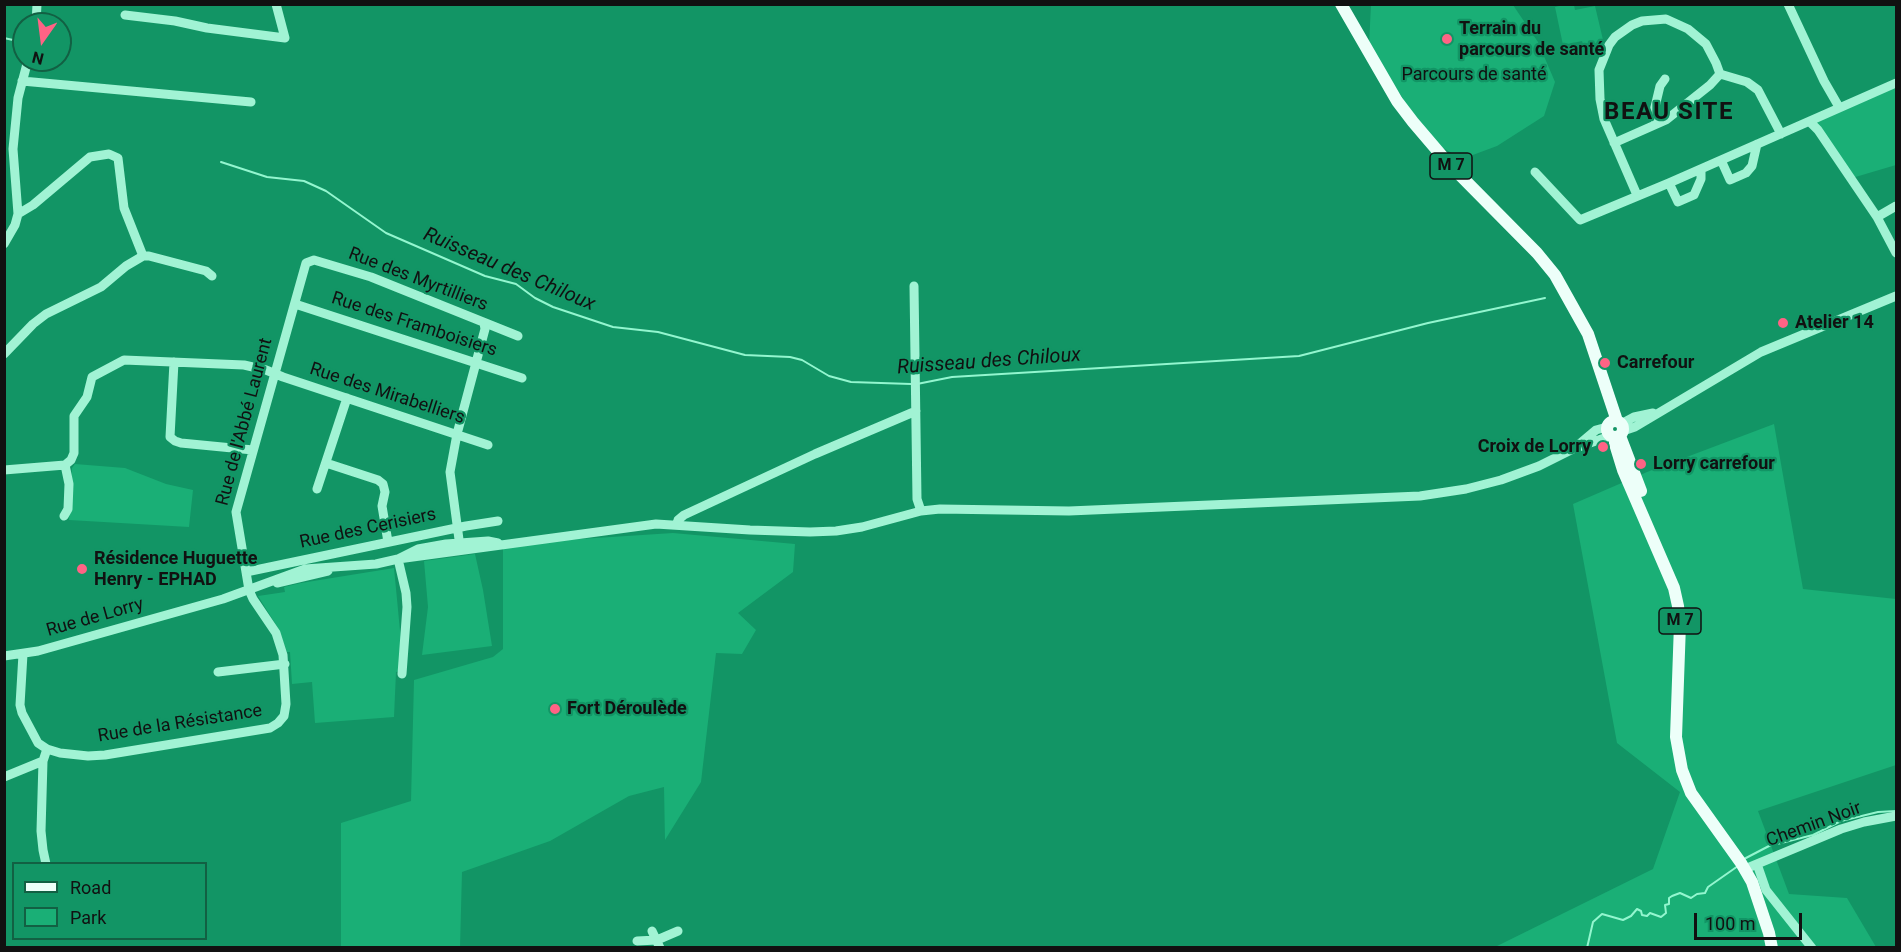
<!DOCTYPE html>
<meta charset="utf-8">
<style>
body{margin:0}
#map{position:relative;width:1901px;height:952px;overflow:hidden;background:#129565;font-family:Roboto,sans-serif}
canvas{display:block}
.frame{position:absolute;inset:0;border:6px solid #111;pointer-events:none}
.legend{position:absolute;left:12px;top:862px;width:195px;height:78px;box-sizing:border-box;background:#129565;border:2px solid #126043;margin:0;padding:8px 10px;list-style:none;font-size:18px;color:#111}
.legend li{display:flex;align-items:center;gap:12px;height:30px}
.legend b{width:30px;border:2px solid #126043}
.north{position:absolute;left:12px;top:12px;width:60px;height:60px;box-sizing:border-box;background:#129565;border:2px solid #126043;border-radius:50%;rotate:194deg;font-size:16px;font-weight:700;line-height:24px;text-align:center;color:#111}
.north::after{content:'';display:block;margin:auto;width:21px;height:27px;background:#ff6385;clip-path:polygon(50% 0,100% 100%,50% 72%,0 100%)}
.scale{position:absolute;left:1694px;top:913px;width:108px;height:27px;box-sizing:border-box;border:3px solid #111;border-top:0;padding-left:8px;font-size:18px;line-height:21px;white-space:nowrap;color:#111;-webkit-text-stroke:4px #129565;paint-order:stroke}
</style>
<div id="map">
<canvas width="1901" height="952"></canvas>
<div class="frame"></div>
<ul class="legend">
<li><b style="height:8px;background:#edfff9"></b>Road</li>
<li><b style="height:16px;background:#1aaf76"></b>Park</li>
</ul>
<div class="north">N</div>
<div class="scale">100 m</div>
</div>
<script>
const c = document.querySelector('canvas').getContext('2d');
c.lineJoin = 'round';
function fillPath(path, color) {
  c.fillStyle = color;
  c.fill(path, 'evenodd');
}
function toPath(rows) {
  const path = new Path2D();
  for (const r of rows) {
    if (r.length === 3) {
      path.moveTo(r[0] + r[2], r[1]);
      path.arc(r[0], r[1], r[2], 0, 2 * Math.PI);
      continue;
    }
    path.moveTo(r[0], r[1]);
    for (let i = 2; i < r.length; i += 2) path.lineTo(r[i], r[i + 1]);
  }
  return path;
}
function strokePath(path, color, width, dash) {
  c.strokeStyle = color;
  c.lineWidth = width;
  c.lineCap = dash ? 'butt' : 'round';
  c.setLineDash(dash || []);
  c.stroke(path);
}
function write(font, color, halo, rows, align = 'center') {
  c.font = font + ' Roboto,sans-serif';
  c.lineWidth = 4.5;
  c.setLineDash([]);
  c.textBaseline = 'middle';
  c.strokeStyle = halo;
  c.fillStyle = color;
  for (const [text, x, y, turn = 0] of rows) {
    c.save();
    c.translate(x, y);
    c.rotate((+turn || 0) * Math.PI / 180);
    c.textAlign = isNaN(turn) ? turn : align;
    if (halo) c.strokeText(text, 0, 0);
    c.fillText(text, 0, 0);
    c.restore();
  }
}
fillPath(toPath([
 [1568,4,1574,5,1575,10,1595,6,1604,44,1584,48,1582,41,1563,45,1555,7],
 [1371,5,1513,5,1538,42,1555,82,1544,116,1497,146,1462,159,1438,145,1405,102,1369,45],
 [1896,85,1896,165,1852,178,1815,125,1817,121],
 [1774,424,1803,589,1896,599,1896,765,1758,811,1789,894,1847,898,1876,947,1493,948,1653,869,1680,792,1617,743,1573,504,1647,472],
 [75,464,125,468,166,484,193,490,189,527,69,520,72,468],
 [673,533,795,544,793,572,738,613,756,630,742,654,716,653,701,782,665,840,664,787,629,796,550,841,462,872,460,947,341,948,341,823,411,801,414,680,493,657,503,649,503,544],
 [475,554,483,590,492,646,422,655,428,607,424,561],
 [394,568,401,641,400,671,396,672,394,717,315,723,312,682,292,684,290,652,287,652,278,628,258,596,285,592,284,587,301,583]
]), '#1aaf76');
strokePath(toPath([
 [4,38,13,40],
 [221,162,267,177,304,181,326,191,386,233,485,276,516,284,535,298,553,307,613,327,658,332,745,355,790,357,802,360,829,376,851,382,911,384],
 [917,384,952,377,1299,356,1428,323,1545,298],
 [1744,859,1769,846,1813,835,1841,821,1878,812,1896,811],
 [1587,948,1593,922,1602,914,1623,920,1631,916,1637,909,1641,911,1642,915,1647,916,1650,913,1661,917,1666,913,1665,905,1669,904,1669,898,1672,896,1680,893,1691,898,1697,894,1705,893,1708,887,1738,866]
]), '#93f6cf', 2);
strokePath(toPath([
 [1788,4,1824,81,1839,107],
 [125,15,175,21,207,28,285,38,276,4],
 [36,24,37,4],
 [22,81,251,102],
 [1810,122,1818,130,1877,217,1896,253],
 [1656,124,1654,111,1660,86,1665,79],
 [1614,143,1666,120,1710,85,1720,74,1747,82,1758,90,1781,134],
 [1721,160,1730,180,1746,173,1752,166,1757,144],
 [1535,172,1580,220,1669,183,1896,83],
 [1669,183,1678,202,1694,195,1701,179,1701,169],
 [1637,195,1604,119,1600,99,1599,70,1609,45,1615,37,1632,25,1642,21,1666,19,1688,29,1706,44,1716,63,1720,74],
 [18,214,33,205,90,157,109,154,118,158,124,208,143,256],
 [1877,217,1896,206],
 [4,244,15,225,18,214,13,149,18,98,28,60],
 [914,286,917,499,921,511],
 [295,304,522,378],
 [4,354,33,324,46,314,101,287,126,266,143,256,149,256,206,271,212,276],
 [174,362,170,437,175,441,181,443,253,450],
 [1621,424,1634,417,1653,413],
 [1623,431,1635,427,1761,352,1896,296],
 [1577,446,1596,430,1607,427],
 [326,463,378,480,383,484,385,492,382,506,388,542],
 [65,465,71,460,74,453,74,416,87,397,92,377,124,360,244,365,266,370,283,377,488,445],
 [4,470,65,465,69,484,68,509,64,516],
 [317,489,347,398],
 [677,524,678,520,684,515,815,454,916,411],
 [460,547,450,472,457,434,485,329,484,323],
 [398,559,656,524,750,530,810,532,836,531,862,527,921,511,940,509,1069,511,1420,496,1466,489,1501,480,1539,466,1573,449,1610,436],
 [398,559,406,593,407,607,402,674],
 [246,572,466,526,498,521],
 [277,583,328,571],
 [23,654,20,705,22,713,38,743,47,749,60,753,88,756,105,755,270,728,278,723,284,716,286,704,283,655,276,633,253,599,249,590,236,512,306,263,314,260,371,277,518,336],
 [4,656,38,651,223,599,305,569,376,564,398,559,418,549,446,544,488,541,498,543],
 [218,672,285,664],
 [4,777,43,761],
 [46,864,43,850,41,831,43,761,47,749],
 [1757,864,1766,890,1812,948],
 [1745,869,1841,829,1864,822,1896,816],
 [652,931,660,948],
 [637,941,657,940,678,931]
]), '#a1f3d4', 9);
strokePath(toPath([
 [1341,4,1397,101,1413,122,1448,163,1537,253,1555,275,1588,334,1617,421],
 [1615,429,8],
 [1620,436,1641,491],
 [1615,438,1615,444,1623,470,1674,588,1678,606,1680,624,1676,737,1682,770,1691,793,1741,863,1752,882,1769,933,1772,948]
]), '#edfff9', 12);
for (const [x, y, r, color] of [
 [1447,39,6,"#ff6385"],
 [1783,323,6,"#ff6385"],
 [1605,363,6,"#ff6385"],
 [1603,447,6,"#ff6385"],
 [1641,464,6,"#ff6385"],
 [82,569,6,"#ff6385"],
 [555,709,6,"#ff6385"]
]) {
  const dot = new Path2D();
  dot.arc(x, y, r, 0, 2 * Math.PI);
  c.fillStyle = color;
  c.fill(dot);
  strokePath(dot, '#129565', 2);
}
for (const [x, y, w] of [
 [1451,166,42],
 [1680,621,42]
]) {
  const box = new Path2D();
  box.roundRect(x - w / 2, y - 13, w, 26, 4.5);
  c.fillStyle = '#129565';
  c.fill(box);
  strokePath(box, '#111', 1.5);
}
write('bold 16px', '#111', null, [
 ["M 7",1451,166],
 ["M 7",1680,621]
]);
write('bold 18px', '#111', '#129565', [
 ["Terrain du",1459,29],
 ["parcours de santé",1459,50],
 ["Atelier 14",1795,323],
 ["Carrefour",1617,363],
 ["Croix de Lorry",1591,447,"right"],
 ["Lorry carrefour",1653,464],
 ["Résidence Huguette",94,559],
 ["Henry - EPHAD",94,580],
 ["Fort Déroulède",567,709]
], 'left');
write('18px', '#111', '#129565', [
 ["Parcours de santé",1474,75]
]);
write('18px', '#111', '#129565', [
 ["Rue des Myrtilliers",418,280,21],
 ["Rue des Framboisiers",414,325,18],
 ["Rue des Mirabelliers",387,394,18],
 ["Rue de l'Abbé Laurent",245,422,-75],
 ["Rue des Cerisiers",368,529,-12],
 ["Rue de Lorry",95,618,-16],
 ["Rue de la Résistance",180,724,-9],
 ["Chemin Noir",1814,825,-20]
]);
write('italic 20px', '#111', '#129565', [
 ["Ruisseau des Chiloux",509,270,23],
 ["Ruisseau des Chiloux",989,362,-4]
]);
c.letterSpacing = '1.5px';
write('bold 24px', '#111', '#129565', [
 ["BEAU SITE",1669,113]
]);
c.letterSpacing = '0px';
</script>
